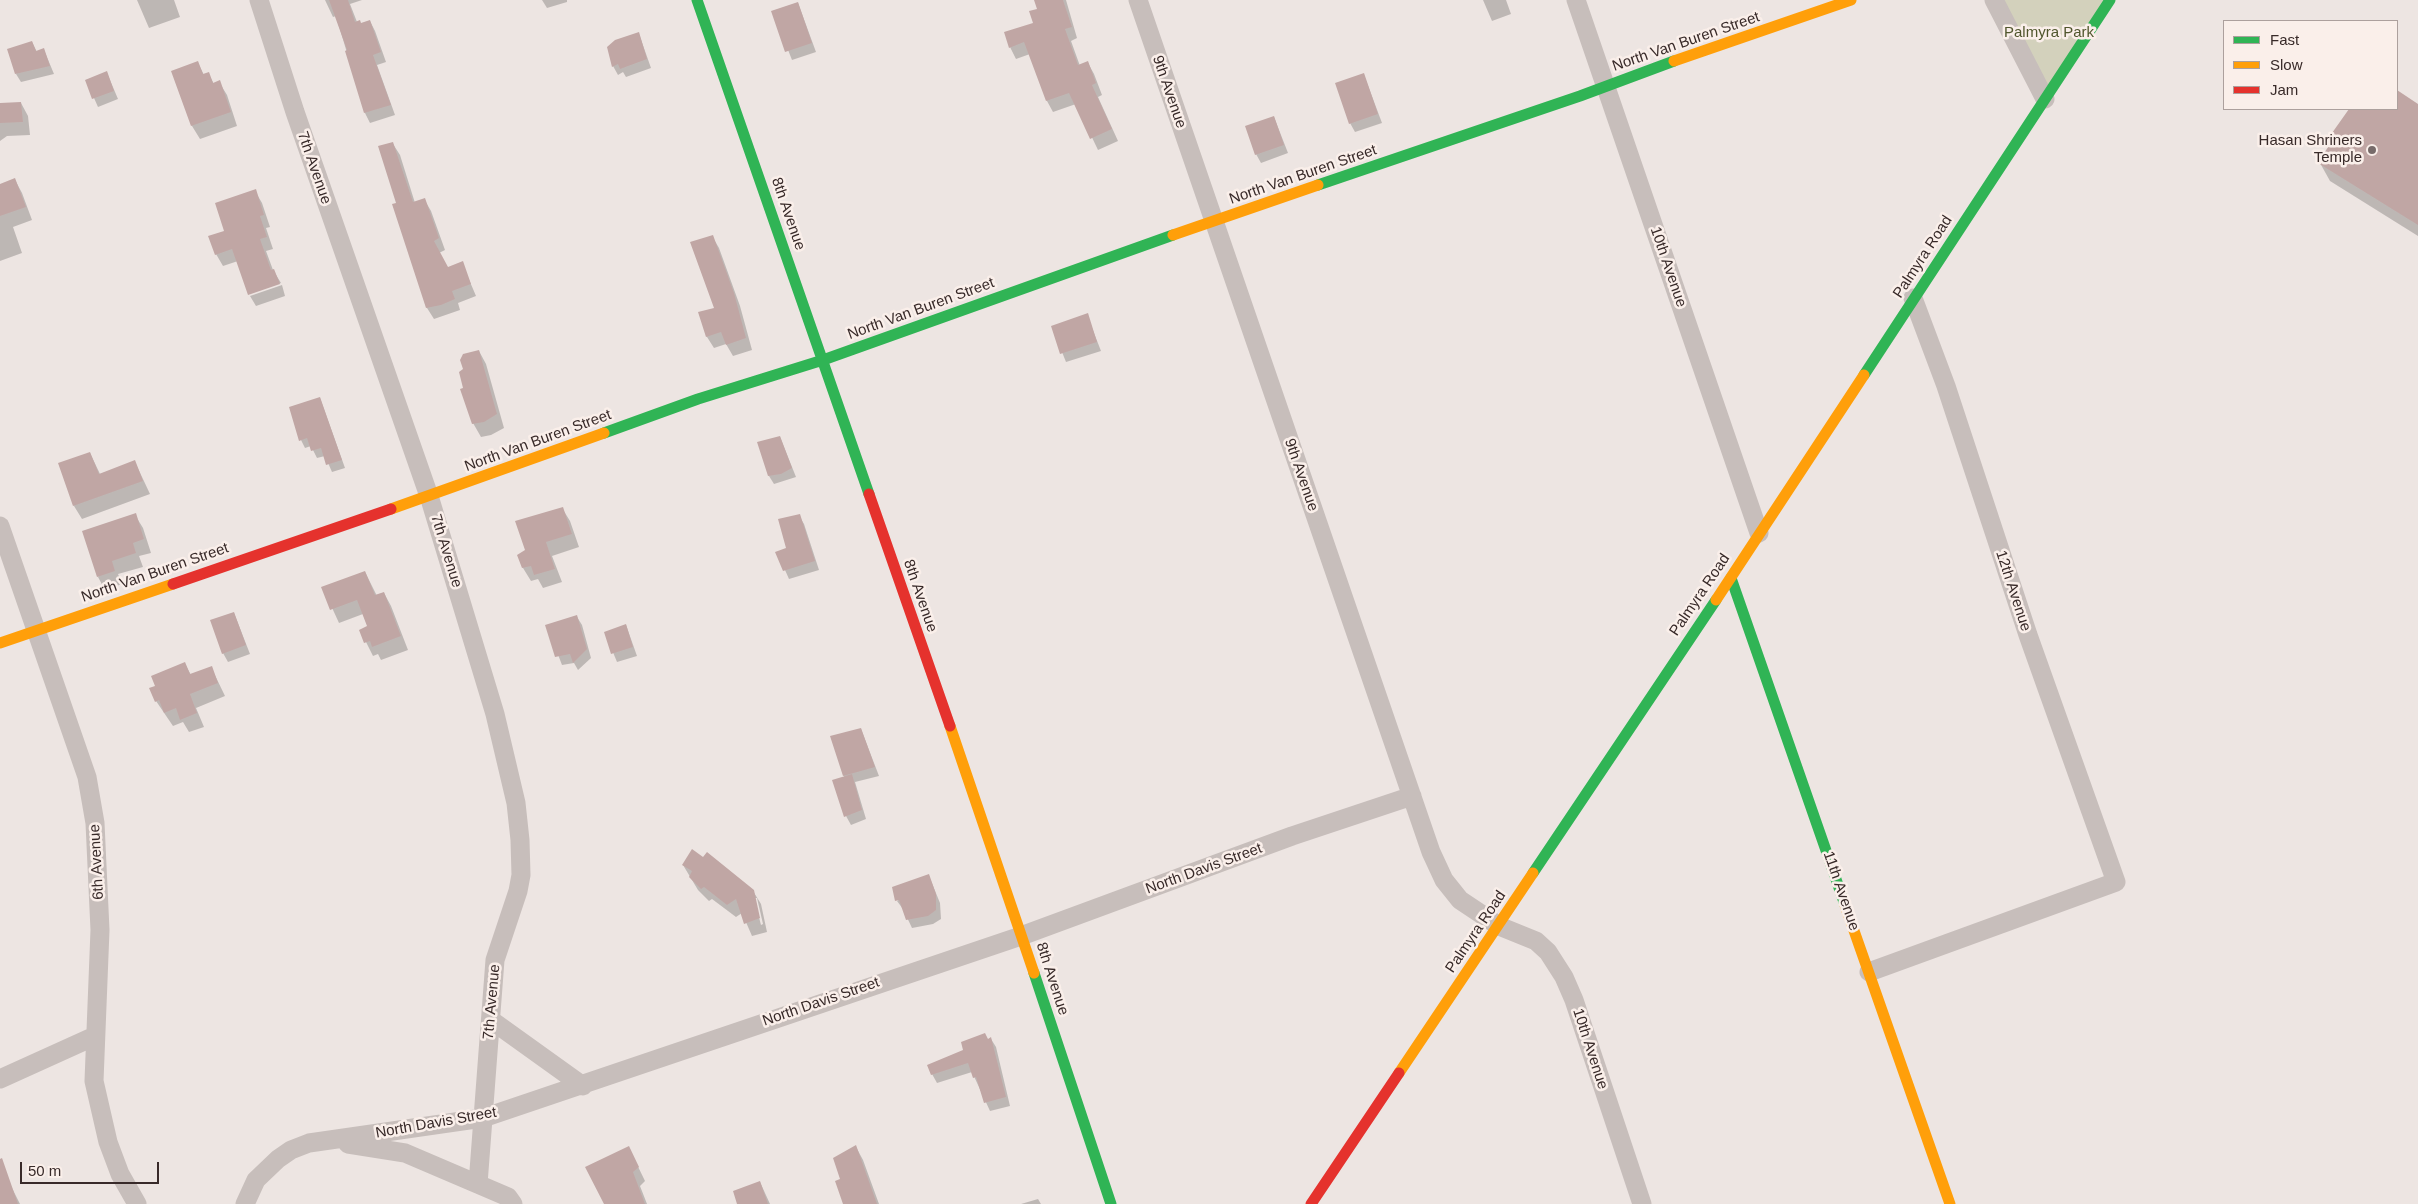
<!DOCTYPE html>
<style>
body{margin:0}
#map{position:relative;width:2418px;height:1204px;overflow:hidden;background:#ede5e2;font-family:Arial,sans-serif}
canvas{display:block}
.legend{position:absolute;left:2223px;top:20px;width:175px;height:90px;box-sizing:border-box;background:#faefea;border:1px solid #aca09d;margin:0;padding:6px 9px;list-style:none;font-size:15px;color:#382a29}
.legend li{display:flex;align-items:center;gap:10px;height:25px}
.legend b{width:25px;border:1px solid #aca09d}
.scale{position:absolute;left:20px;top:1162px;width:139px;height:22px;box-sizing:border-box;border:2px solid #382a29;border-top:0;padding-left:6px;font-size:15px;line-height:18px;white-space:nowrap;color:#382a29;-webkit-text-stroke:4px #faefea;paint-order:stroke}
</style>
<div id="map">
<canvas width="2418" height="1204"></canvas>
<ul class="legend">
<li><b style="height:6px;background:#30b455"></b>Fast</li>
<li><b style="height:6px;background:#ff9f0a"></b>Slow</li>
<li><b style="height:6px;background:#e5322d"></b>Jam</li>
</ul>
<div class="scale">50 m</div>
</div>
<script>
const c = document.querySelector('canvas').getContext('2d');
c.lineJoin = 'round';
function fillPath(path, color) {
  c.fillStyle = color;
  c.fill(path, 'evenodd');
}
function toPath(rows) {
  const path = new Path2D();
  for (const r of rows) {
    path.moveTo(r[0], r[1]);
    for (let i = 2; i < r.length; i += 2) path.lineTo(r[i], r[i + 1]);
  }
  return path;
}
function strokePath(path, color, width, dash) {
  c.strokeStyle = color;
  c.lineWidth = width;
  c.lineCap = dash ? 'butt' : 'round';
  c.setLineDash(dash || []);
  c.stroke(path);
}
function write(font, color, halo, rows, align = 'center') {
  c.font = font + ' Arial,sans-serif';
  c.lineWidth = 5;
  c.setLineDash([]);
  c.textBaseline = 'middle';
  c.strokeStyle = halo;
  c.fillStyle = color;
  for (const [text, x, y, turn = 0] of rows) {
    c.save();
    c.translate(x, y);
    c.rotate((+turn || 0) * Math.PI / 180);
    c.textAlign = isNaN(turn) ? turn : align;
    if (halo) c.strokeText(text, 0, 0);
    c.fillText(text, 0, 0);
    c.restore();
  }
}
fillPath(toPath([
 [1997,0,2110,0,2047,96]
]), '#d3d1bc');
fillPath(toPath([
 [137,0,174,0,180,17,149,28],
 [325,0,362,0,350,4,357,22,361,24,370,21,375,31,386,62,377,65,395,115,370,123,365,113,336,16,333,17],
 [542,0,567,0,567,2,547,8],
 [1038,0,1066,0,1077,38,1071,41,1080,66,1088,63,1094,74,1102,95,1098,97,1118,141,1098,150,1076,104,1053,112,1047,101,1030,54,1016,59,1010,47,1035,23,1038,10],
 [1483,0,1506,0,1511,14,1492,21],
 [798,3,816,52,792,60,773,12],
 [639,34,651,68,626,77,623,72,618,75,613,66],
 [32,42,37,52,44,50,54,74,21,82,16,74],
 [198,63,204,75,208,73,214,84,219,82,227,95,237,126,200,139,192,126,173,71],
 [107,73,118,99,98,107,86,80],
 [1364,75,1382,123,1355,132,1350,123],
 [2397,92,2418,105,2418,236,2330,181,2320,163,2336,137,2334,133,2350,109,2397,109],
 [21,103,28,116,30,135,7,136,0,141,0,104],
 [1274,117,1288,153,1261,163,1256,154],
 [393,144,400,155,415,203,424,199,431,211,445,250,439,253,448,268,462,263,476,296,458,303,460,310,434,319,427,308,398,204],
 [15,180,22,193,32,220,13,227,22,253,0,261,0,185],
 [255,191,262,203,270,227,266,228,273,249,266,251,273,270,281,283,249,293,249,295,238,261,223,266,216,254,225,232],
 [712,236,719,248,740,306,752,350,733,356,726,344,714,348,707,337,700,313,715,309],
 [282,285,285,296,256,306,250,296],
 [1087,315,1101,351,1066,362,1052,327],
 [479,351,486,364,504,428,491,435,481,437,473,423,465,388],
 [320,398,345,468,332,472,325,456,317,458,311,446,305,448,301,440],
 [780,437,796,477,774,484,769,476],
 [90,453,100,474,135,462,150,494,82,519,74,506],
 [562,508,570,521,579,547,552,556,562,582,543,588,538,579,531,581,523,568,526,550],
 [135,515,143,528,151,553,139,556,143,567,118,574,122,584,105,590,98,577],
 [799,516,804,524,819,570,789,579,777,552,787,549],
 [365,572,377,596,384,593,391,606,408,650,381,660,378,654,373,656,360,630,368,627,363,614,339,623,323,588],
 [234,613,250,654,228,662,223,653],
 [577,617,582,625,591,658,578,670,574,663,562,665,547,626],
 [626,625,637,656,617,662,605,633],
 [185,664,191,675,211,667,225,696,196,708,204,727,189,732,183,722,173,726,156,701],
 [861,729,879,776,855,782,866,819,851,825,846,816,844,775],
 [683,865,753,891,761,904,767,932,752,936,742,913,736,917,712,899,709,901,698,890],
 [754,898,757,898,763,924,761,925],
 [929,876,940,903,941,919,933,924,912,928,903,909,897,901],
 [991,1039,996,1047,1010,1106,990,1111,972,1072,937,1083,932,1074,964,1051],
 [856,1147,863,1160,879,1204,845,1204,842,1180],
 [629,1148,645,1181,640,1186,647,1204,605,1204],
 [0,1174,11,1186,20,1204,0,1204],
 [760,1182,770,1204,738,1204],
 [1038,1199,1041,1204,1021,1204]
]), '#0003');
fillPath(toPath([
 [329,0,348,0,355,22,360,20,361,23,370,20,381,52,373,55,391,105,364,113,345,51,347,50],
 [1034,0,1063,0,1072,27,1065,29,1078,65,1088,61,1096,83,1092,85,1112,129,1090,139,1069,93,1046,101,1024,42,1009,48,1004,32,1033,23,1029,11,1037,9],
 [798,2,812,43,785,52,771,11],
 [639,32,647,59,620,69,618,64,612,67,607,47,615,40],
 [32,41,36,51,44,48,50,66,15,74,7,49],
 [198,61,203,74,209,72,213,83,220,80,231,112,191,126,171,71],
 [107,71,114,91,92,99,85,80],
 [1364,73,1378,114,1349,124,1335,83],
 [2397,90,2418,104,2418,225,2318,163,2335,136,2332,133,2349,109,2397,109],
 [21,102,23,122,0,123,0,103],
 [1274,116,1284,145,1255,155,1245,126],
 [393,142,413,202,425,198,439,238,434,241,448,267,463,261,471,284,452,291,455,299,441,305,426,308,392,204,396,203,378,146],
 [15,178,26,207,0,216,0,184],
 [256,189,264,215,260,216,267,237,260,239,271,270,274,269,280,284,248,295,232,249,215,255,208,236,224,231,215,203],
 [713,235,734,293,746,338,726,345,721,332,706,337,698,312,714,308,690,242],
 [1088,313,1097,342,1060,354,1051,326],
 [479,350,497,414,484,422,472,424,460,389,463,388,459,372,463,369,460,360,463,354],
 [320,397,342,460,326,465,321,448,311,451,307,438,299,441,289,407],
 [780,436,792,468,781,474,768,476,757,442],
 [90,452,99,474,135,460,143,481,73,506,58,463],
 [563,507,572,534,546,542,555,569,534,575,531,566,522,568,517,555,525,550,515,521],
 [136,513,144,539,133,543,136,553,112,561,115,571,97,577,82,531],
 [800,514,815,561,783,571,775,552,786,548,778,519],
 [365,571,375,595,384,592,401,636,372,647,370,641,364,643,359,630,367,626,357,600,330,610,321,587],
 [234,612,246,645,222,654,210,620],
 [577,615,587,649,573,663,570,654,555,657,545,625],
 [626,624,633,647,611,654,604,632],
 [185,662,190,674,212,666,218,683,190,694,197,713,180,720,176,708,164,713,159,700,155,702,149,688,155,686,151,676],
 [861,728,875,767,843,776,830,736],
 [852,774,862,810,844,817,832,780],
 [692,849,703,857,707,852,754,890,760,918,744,924,736,899,727,905,704,887,701,889,689,877,692,871,682,865],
 [929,874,936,894,936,910,928,916,906,920,899,900,895,901,892,887],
 [985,1033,988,1039,991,1037,1006,1097,984,1103,976,1077,973,1078,968,1063,931,1075,927,1065,963,1050,961,1042],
 [856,1145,877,1204,843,1204,835,1181,840,1179,833,1158],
 [629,1146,639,1167,633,1172,645,1204,604,1204,585,1167],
 [2,1158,18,1204,0,1204,0,1159],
 [760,1181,768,1204,737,1204,733,1191]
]), '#c0a6a4');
strokePath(toPath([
 [259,0,295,112,429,496,495,714,516,803,520,840,521,875,518,891,495,960,478,1184],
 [1138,0,1431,852,1444,880,1460,900,1499,926,1536,941,1548,952,1564,977,1574,1000,1642,1204],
 [1576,0,1759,533],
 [1994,0,2045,99],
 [0,526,87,777,95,823,100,930,94,1081,108,1142,120,1174,137,1204],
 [1869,972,2116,882,2028,635,1946,386,1913,298],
 [491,1020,583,1086],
 [0,1079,95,1036],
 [348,1144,405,1153,508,1197,513,1204],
 [245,1204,256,1180,278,1159,291,1150,309,1143,483,1118,1021,936,1292,836,1412,796]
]), '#c7bebb', 19);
strokePath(toPath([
 [697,0,869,494],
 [1318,185,1580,96,1674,61],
 [1864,375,2110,0],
 [604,433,698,399,823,360,1173,235],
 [1731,578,1845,905],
 [1533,873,1716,600],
 [1034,973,1111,1204]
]), '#30b455', 11);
strokePath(toPath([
 [1674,61,1851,0],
 [1173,235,1318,185],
 [391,509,604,433],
 [1716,600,1864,375],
 [0,643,173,584],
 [950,726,1034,973],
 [1845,905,1950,1204],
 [1399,1073,1533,873]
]), '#ff9f0a', 11);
strokePath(toPath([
 [869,494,950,726],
 [173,584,391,509],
 [1311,1204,1399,1073]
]), '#e5322d', 11);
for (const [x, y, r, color] of [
 [2372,150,5,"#776b6a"]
]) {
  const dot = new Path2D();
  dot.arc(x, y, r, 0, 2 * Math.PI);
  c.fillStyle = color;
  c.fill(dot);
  strokePath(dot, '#faefea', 2);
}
write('15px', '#50562d', '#faefea', [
 ["Palmyra Park",2049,33]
]);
write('15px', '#382a29', '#faefea', [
 ["North Van Buren Street",1686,42,-19],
 ["9th Avenue",1169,92,71],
 ["7th Avenue",314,168,71],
 ["North Van Buren Street",1303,175,-19],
 ["8th Avenue",788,214,71],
 ["Palmyra Road",1923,257,-57],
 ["10th Avenue",1668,267,71],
 ["North Van Buren Street",921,309,-20],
 ["North Van Buren Street",538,441,-20],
 ["9th Avenue",1301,475,71],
 ["7th Avenue",446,551,73],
 ["North Van Buren Street",155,573,-19],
 ["12th Avenue",2013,591,72],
 ["Palmyra Road",1700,595,-56],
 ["8th Avenue",920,596,71],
 ["6th Avenue",97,862,-93],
 ["North Davis Street",1204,869,-20],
 ["11th Avenue",1841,891,71],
 ["Palmyra Road",1476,932,-56],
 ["8th Avenue",1052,979,72],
 ["7th Avenue",492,1002,-85],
 ["North Davis Street",821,1002,-19],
 ["10th Avenue",1590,1049,72],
 ["North Davis Street",436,1123,-10]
]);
write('15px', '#382a29', '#faefea', [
 ["Hasan Shriners",2362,141],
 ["Temple",2362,158]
], 'right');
</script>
